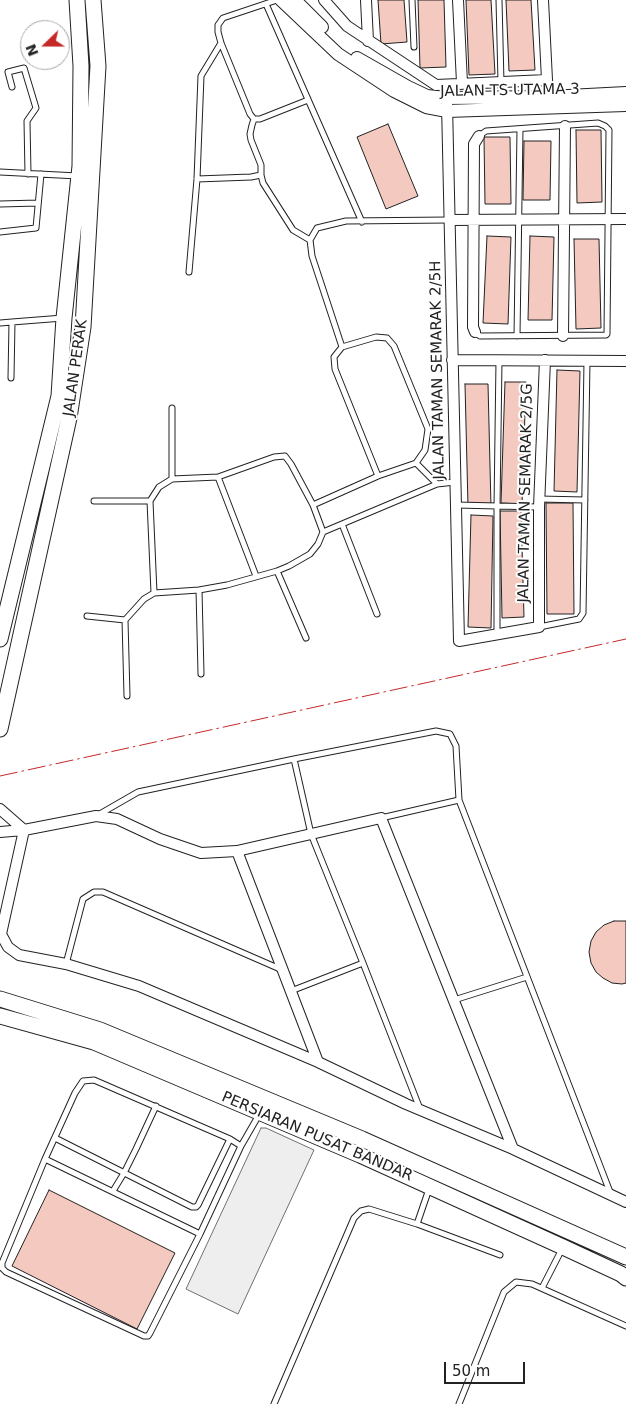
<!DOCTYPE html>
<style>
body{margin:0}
#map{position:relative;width:626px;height:1404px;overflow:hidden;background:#fff;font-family:"DejaVu Sans",sans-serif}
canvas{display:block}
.north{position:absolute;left:20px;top:20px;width:50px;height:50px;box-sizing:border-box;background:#fff;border:1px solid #a7a7a7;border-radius:50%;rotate:248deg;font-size:14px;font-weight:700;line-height:20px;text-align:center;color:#222}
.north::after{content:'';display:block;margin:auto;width:18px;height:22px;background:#c62828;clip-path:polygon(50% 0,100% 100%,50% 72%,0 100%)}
.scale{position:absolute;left:444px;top:1362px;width:81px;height:22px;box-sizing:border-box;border:2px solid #222;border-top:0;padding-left:6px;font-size:15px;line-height:18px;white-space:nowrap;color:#222;-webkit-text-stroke:4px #fff;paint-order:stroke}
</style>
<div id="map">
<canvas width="626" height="1404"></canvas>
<div class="north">N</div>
<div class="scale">50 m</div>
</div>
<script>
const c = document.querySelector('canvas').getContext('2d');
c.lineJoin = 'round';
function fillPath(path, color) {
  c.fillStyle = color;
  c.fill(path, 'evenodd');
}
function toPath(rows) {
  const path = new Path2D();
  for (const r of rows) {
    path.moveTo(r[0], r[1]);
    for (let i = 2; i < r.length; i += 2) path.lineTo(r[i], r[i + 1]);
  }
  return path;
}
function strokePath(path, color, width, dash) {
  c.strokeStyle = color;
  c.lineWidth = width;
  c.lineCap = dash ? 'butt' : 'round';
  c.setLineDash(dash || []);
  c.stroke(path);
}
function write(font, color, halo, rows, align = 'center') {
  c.font = font + ' "DejaVu Sans",sans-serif';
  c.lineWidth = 4;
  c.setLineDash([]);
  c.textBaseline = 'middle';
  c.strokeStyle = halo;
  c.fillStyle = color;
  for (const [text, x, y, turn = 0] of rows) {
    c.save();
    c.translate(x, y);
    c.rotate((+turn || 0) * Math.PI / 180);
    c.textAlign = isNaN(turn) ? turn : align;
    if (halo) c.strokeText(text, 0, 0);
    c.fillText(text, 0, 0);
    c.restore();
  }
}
const green = toPath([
 [261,1128,266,1128,314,1150,238,1314,186,1289,261,1128]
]);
fillPath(green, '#eee');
strokePath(green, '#6f6f6f', 1);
const building = toPath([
 [378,0,404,0,407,42,381,44,378,0],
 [418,0,444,0,446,67,420,68,418,0],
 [466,0,491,0,495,74,469,75,466,0],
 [506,0,531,0,535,70,509,71,506,0],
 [388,124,418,196,386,209,357,137,388,124],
 [576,130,601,130,602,202,577,203,576,130],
 [484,137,510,137,511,204,485,204,484,137],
 [524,141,551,141,550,200,523,200,524,141],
 [487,236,511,237,508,324,483,323,487,236],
 [530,236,554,237,552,320,528,320,530,236],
 [574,239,599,239,601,328,576,329,574,239],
 [557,370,580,371,577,492,554,491,557,370],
 [505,382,526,382,522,504,501,503,505,382],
 [465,384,488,384,491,507,468,507,465,384],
 [546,503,573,503,574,614,547,614,546,503],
 [500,511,521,511,524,617,502,618,500,511],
 [471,515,493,516,491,628,468,627,471,515],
 [614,921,626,921,626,983,622,984,612,983,603,978,596,972,591,963,589,952,591,941,596,932,604,925,614,921],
 [49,1190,175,1253,137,1329,12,1266,49,1190]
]);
fillPath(building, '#f3c9c0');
strokePath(building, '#222', 1);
const service = toPath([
 [412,0,414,47],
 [499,0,501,82],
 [266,4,362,222],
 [12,87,8,72,24,68,36,108,27,121,28,174],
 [254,119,250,114,221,43,218,32,218,25,223,18,277,0],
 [254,119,260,119,308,100],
 [0,172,78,176],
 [261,175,263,183,293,230,310,240],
 [197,179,251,177,261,175,261,165,251,140,250,134,252,125,254,119],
 [0,204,38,203],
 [0,232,36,228,41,174],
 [189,272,197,179,201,76,221,43],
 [0,323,12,322],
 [475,332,480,336,606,335,607,334,609,130,605,126,598,123,486,131,479,136],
 [517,336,520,129],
 [342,347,376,337,387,338,394,346,428,429,425,450,416,463,378,476],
 [11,378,12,322,63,318],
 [416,463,437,484],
 [218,477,256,576],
 [172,479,172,408],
 [539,499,585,500],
 [94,501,150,501,154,593],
 [150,501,159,487,172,479,218,477,274,457,285,456,291,464,313,505,323,532,318,544,310,554,289,566,277,571,227,585,199,590,201,674],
 [313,505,378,476,335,369,334,357,342,347,312,256,310,240,317,228,346,221,449,220],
 [456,505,539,507],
 [342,524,377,614],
 [323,532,437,484,455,482],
 [277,571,306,638],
 [87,616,125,620],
 [539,627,579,619,583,613,587,361],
 [497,634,497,507,499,360],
 [127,696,125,620,144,599,154,593,199,590],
 [294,759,311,834,363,963,420,1109],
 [98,815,138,792,294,759,436,731,450,734,456,746,459,800],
 [381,818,459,800,610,1192],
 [66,964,83,899,94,892,103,892,280,969],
 [291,991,363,963],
 [454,1000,527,977],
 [55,1138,192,1207,196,1207,198,1205,230,1139],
 [45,1159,2,1263,2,1268,6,1272,144,1336,148,1336,150,1333,200,1234,241,1146,260,1113],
 [113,1191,124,1173,136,1149,156,1106],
 [417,1224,500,1255],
 [200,1234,45,1159,75,1093,83,1081,94,1080,230,1139,241,1146],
 [542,1288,562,1249],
 [274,1404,354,1218,361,1211,369,1209,417,1224,429,1189],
 [459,1404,504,1292,516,1282,532,1284,626,1326]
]);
const minor = toPath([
 [324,0,347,26,436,85,547,80],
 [366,0,368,41],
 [458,0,462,83],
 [543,0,547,80,549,97],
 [447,104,459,641,539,627,539,507,545,360],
 [449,220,626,219],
 [475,332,473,327,474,144,479,136],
 [563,336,565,126],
 [452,360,626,361],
 [0,809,24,830],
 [24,830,1,934,8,947,19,955,66,964,139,986,318,1062,406,1104,513,1149,626,1202],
 [0,832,24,830,96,816,117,819,160,839,201,853,237,851,381,818,513,1149],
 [237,851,318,1062]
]);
const tertiary = toPath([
 [281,0,338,54,394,91,426,107,447,111,626,105],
 [295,0,322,27],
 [357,58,408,87,427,96,446,98,549,97,626,93]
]);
const primary = toPath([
 [0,639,59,396,64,318,80,166,81,66,77,0],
 [0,729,69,418,83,327,98,66,93,0],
 [0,999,100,1030,362,1139,626,1257],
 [0,1016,94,1042,360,1155,563,1247,621,1274,626,1278]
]);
strokePath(service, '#222', 7);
strokePath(minor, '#222', 12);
strokePath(tertiary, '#222', 14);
strokePath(primary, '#222', 17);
strokePath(service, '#fff', 5);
strokePath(minor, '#fff', 10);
strokePath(tertiary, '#fff', 12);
strokePath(primary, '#fff', 15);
strokePath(toPath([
 [0,776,626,639]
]), '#c62828', 1, [18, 4, 2.5, 4]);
write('15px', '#222', '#fff', [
 ["JALAN TS UTAMA 3",510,91,-1],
 ["JALAN PERAK",76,368,-82],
 ["JALAN TAMAN SEMARAK 2/5H",438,370,-91],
 ["JALAN TAMAN SEMARAK 2/5G",526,493,-89],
 ["PERSIARAN PUSAT BANDAR",317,1137,23]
]);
</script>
